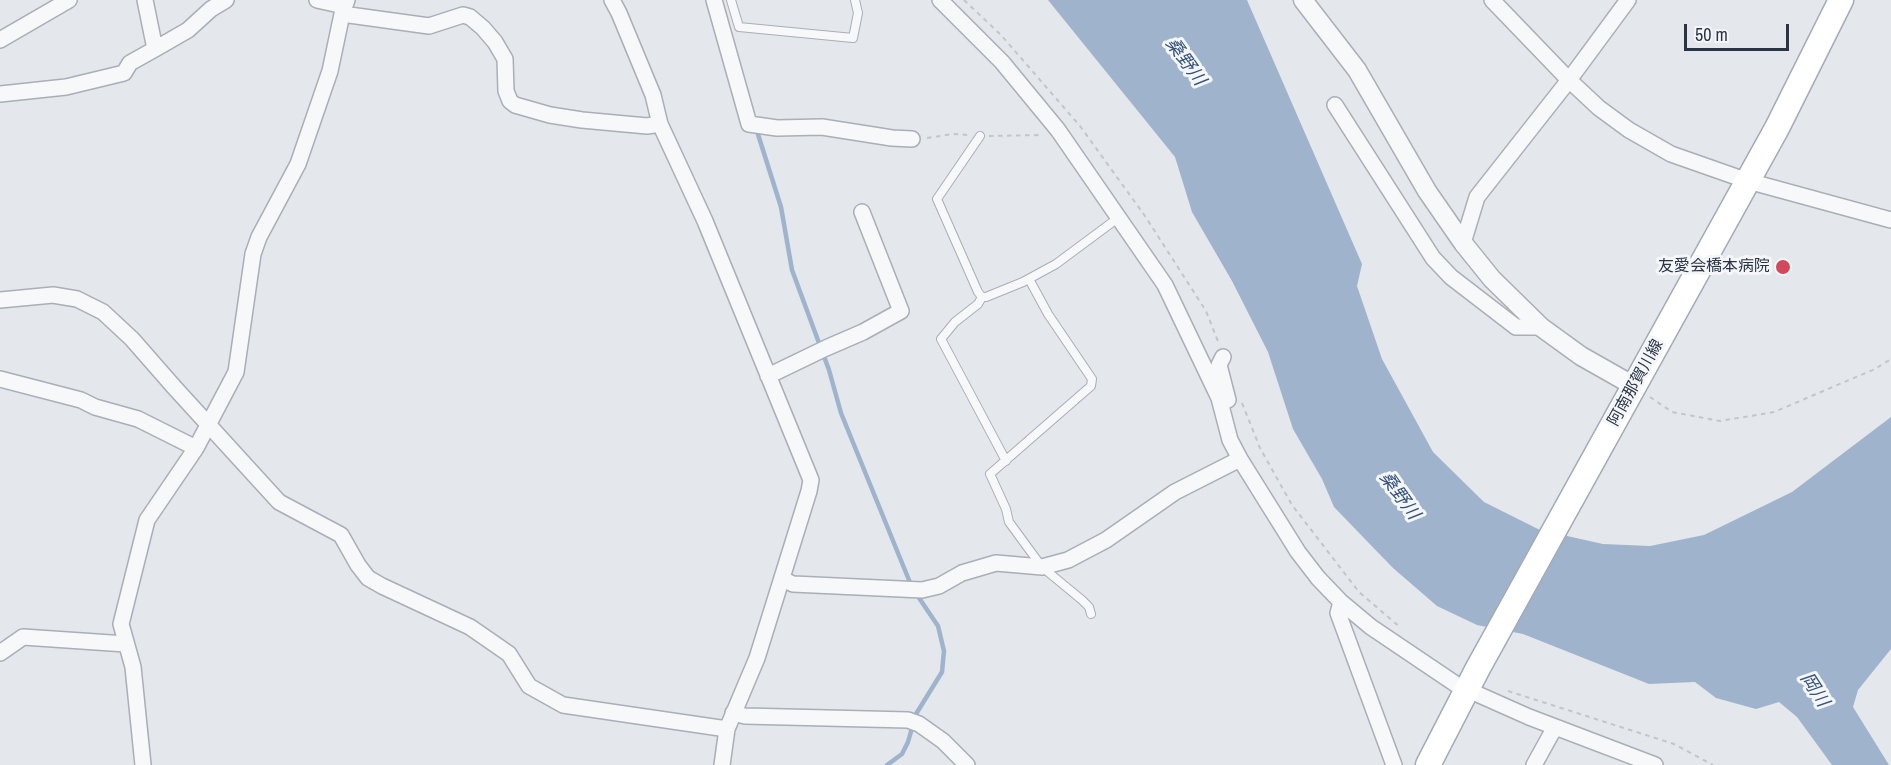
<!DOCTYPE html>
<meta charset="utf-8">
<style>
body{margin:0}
#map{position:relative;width:1891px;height:765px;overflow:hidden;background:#e4e7ec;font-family:"Archivo Narrow",sans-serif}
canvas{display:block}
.scale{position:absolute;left:1684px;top:24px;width:105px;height:27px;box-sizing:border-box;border:3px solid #2b3445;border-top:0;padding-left:8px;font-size:18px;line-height:21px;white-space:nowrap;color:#2b3445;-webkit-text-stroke:4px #f4f6f9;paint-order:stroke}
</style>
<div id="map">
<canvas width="1891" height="765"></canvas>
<div class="scale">50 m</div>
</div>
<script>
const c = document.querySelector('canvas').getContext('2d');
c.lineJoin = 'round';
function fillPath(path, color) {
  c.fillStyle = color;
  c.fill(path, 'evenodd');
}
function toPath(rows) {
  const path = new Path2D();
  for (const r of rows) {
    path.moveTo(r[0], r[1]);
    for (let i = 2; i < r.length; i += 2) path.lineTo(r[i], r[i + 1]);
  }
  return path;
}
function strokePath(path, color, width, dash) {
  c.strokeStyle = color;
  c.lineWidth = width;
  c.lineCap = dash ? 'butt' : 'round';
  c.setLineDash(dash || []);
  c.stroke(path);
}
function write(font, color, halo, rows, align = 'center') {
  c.font = font + ' "Archivo Narrow","Noto Sans JP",sans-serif';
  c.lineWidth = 6;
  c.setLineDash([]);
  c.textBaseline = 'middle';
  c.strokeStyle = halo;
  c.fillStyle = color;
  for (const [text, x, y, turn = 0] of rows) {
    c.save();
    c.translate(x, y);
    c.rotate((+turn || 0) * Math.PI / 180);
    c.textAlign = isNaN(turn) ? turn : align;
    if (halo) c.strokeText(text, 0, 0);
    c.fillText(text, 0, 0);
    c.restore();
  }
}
fillPath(toPath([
 [1048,0,1247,0,1362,264,1357,286,1382,359,1433,452,1484,502,1540,530,1603,544,1650,546,1704,535,1792,492,1891,417,1891,649,1858,690,1853,707,1889,765,1832,765,1797,717,1779,702,1756,709,1716,698,1695,682,1649,684,1523,634,1477,625,1437,606,1393,568,1334,507,1322,479,1293,429,1268,352,1232,281,1192,212,1175,157]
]), '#9fb4cc');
strokePath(toPath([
 [756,128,781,207,792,270,829,370,841,413,911,585],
 [887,765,902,754,908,742,916,714,942,672,944,651,938,626,915,592]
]), '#9fb4cc', 4.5);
const service = toPath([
 [731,0,739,27,853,38,858,13,855,0],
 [980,136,937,199,978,292,982,297,978,304,955,322,941,339,1006,461],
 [1029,279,1048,314,1092,379,1091,386,990,474,1006,509,1009,522,1042,567,1082,600,1089,607,1091,614],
 [982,297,986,297,1023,282,1056,264,1118,218]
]);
const minor = toPath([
 [145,0,155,49,188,30,211,9,226,0],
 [317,0,344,6],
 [612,0,619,13,653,95,660,124,705,221,811,480,809,491,757,658,727,729,722,765],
 [714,0,749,124,777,128,822,127,892,138,912,139],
 [940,0,1002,62,1058,130,1165,285,1219,398,1230,440,1240,459],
 [1492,0,1569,80,1599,108,1629,130,1671,154,1748,181,1891,220],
 [342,14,429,26,463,15,470,17,483,28,495,42,505,59,506,91,510,101,515,105,550,115,582,120,647,126,660,124],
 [0,40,69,0],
 [0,94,66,87,124,73,130,63,155,49],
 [1335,105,1433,258,1451,277,1516,327,1541,327],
 [1463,243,1477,197,1569,80,1628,0],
 [0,300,53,295,77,299,103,312,132,339,174,387,279,502,341,535,358,565,368,578,382,586,470,627,509,654,529,686,563,705,727,729],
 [1223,357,1219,365,1228,400],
 [768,376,826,348,863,332,901,311,862,212],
 [0,379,81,400,95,407,138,419,196,448],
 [782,579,793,584,922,590,939,586,962,573,996,563,1042,567,1068,560,1106,540,1175,492,1240,459,1298,552,1318,578,1341,602,1338,613,1394,765],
 [1341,602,1371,627,1457,685,1529,717,1655,765],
 [0,653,23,637,126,644],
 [733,713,745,716,908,720,919,724,943,741,967,765],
 [143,765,133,667,121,624,147,520,196,448,236,372,253,254,259,237,298,164,330,71,342,14,347,0],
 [1534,765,1555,727]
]);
const tertiary = toPath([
 [1303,0,1357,70,1427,191,1463,243,1492,279,1541,327,1581,356,1634,386]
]);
const primary = toPath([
 [1428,765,1478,668,1777,128,1841,0]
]);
strokePath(service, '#a9aeb7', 10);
strokePath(minor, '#a9aeb7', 18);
strokePath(tertiary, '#a9aeb7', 21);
strokePath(primary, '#a3abb8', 27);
strokePath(toPath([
 [964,0,1001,35,1080,126,1145,216,1206,311,1219,344],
 [989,136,1043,135],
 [927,138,953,134,969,135],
 [1650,397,1672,412,1720,421,1774,412,1875,369,1891,359],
 [1242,403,1260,448,1292,505,1359,592,1401,628],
 [1508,691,1674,744,1713,765]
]), '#c2c5cb', 2, [4.5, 4.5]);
strokePath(service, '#f7f8fa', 8);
strokePath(minor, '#f7f8fa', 15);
strokePath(tertiary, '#f7f8fa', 18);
strokePath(primary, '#fff', 24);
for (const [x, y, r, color] of [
 [1783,267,8,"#d1495b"]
]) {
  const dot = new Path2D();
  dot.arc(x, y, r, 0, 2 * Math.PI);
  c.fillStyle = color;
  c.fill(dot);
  strokePath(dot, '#f4f6f9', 2);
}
write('16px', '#2b3445', '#f4f6f9', [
 ["友愛会橋本病院",1770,267]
], 'right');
write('16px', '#2b3445', '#f4f6f9', [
 ["阿南那賀川線",1636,383,-61]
]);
write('italic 18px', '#34527a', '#f4f6f9', [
 ["桑野川",1185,62,54],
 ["桑野川",1399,496,54],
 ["岡川",1814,690,57]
]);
</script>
